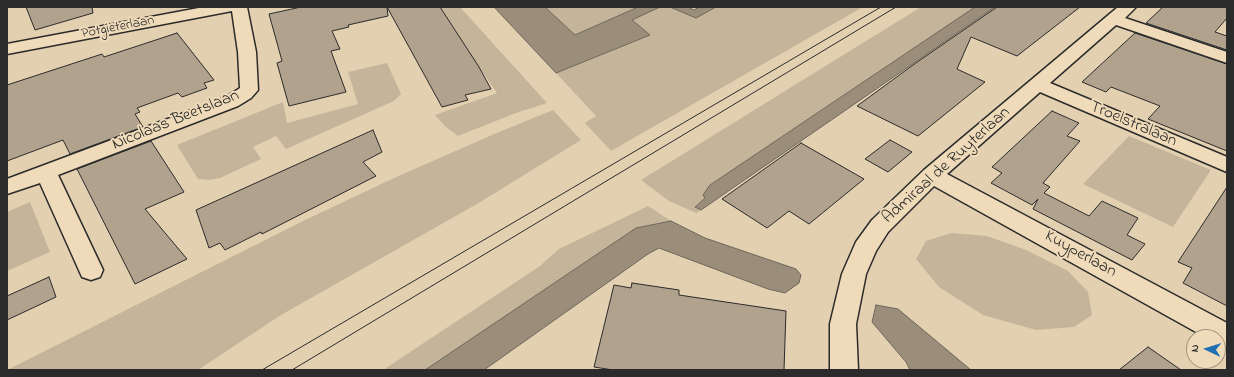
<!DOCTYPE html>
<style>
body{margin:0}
#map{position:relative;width:1234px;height:377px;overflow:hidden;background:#e3d0b1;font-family:"Indie Flower",sans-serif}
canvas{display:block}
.frame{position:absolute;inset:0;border:8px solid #2b2b2b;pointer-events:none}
.north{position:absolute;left:1186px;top:329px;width:40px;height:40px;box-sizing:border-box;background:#efdbb9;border:1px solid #a19580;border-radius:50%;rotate:274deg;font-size:11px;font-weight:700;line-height:16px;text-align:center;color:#2b2b2b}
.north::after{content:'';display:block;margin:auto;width:14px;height:18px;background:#1f6fb2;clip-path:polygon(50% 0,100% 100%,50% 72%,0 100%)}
</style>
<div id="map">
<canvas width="1234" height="377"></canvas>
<div class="frame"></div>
<div class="north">N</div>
</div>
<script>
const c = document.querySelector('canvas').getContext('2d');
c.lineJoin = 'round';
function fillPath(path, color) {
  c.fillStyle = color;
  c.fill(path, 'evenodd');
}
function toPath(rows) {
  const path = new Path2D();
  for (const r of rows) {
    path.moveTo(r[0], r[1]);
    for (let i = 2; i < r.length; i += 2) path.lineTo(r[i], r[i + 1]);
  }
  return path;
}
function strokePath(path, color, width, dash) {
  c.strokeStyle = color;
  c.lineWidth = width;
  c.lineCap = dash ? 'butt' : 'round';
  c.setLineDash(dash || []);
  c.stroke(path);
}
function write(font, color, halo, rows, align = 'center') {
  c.font = font + ' "Indie Flower",sans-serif';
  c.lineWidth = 4;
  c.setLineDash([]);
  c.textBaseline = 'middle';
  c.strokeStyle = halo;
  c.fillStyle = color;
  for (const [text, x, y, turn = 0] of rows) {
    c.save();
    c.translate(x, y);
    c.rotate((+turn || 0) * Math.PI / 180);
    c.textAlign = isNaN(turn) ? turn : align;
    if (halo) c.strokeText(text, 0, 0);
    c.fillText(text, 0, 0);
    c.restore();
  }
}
fillPath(toPath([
 [437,7,460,7,547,103,516,113,458,136,445,126,435,115,497,93],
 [545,7,638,7,575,35],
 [660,7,670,7,696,18,716,7,863,7,611,151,585,123,596,116,556,73,650,35,632,20],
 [921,7,975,7,710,185,706,197,695,206,701,210,696,213,669,201,641,180],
 [387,63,401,94,394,101,286,149,276,136,253,147,261,159,220,178,210,180,198,179,177,145,283,102,287,123,358,104,348,72],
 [553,110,581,140,477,204,281,315,198,370,7,370,303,221,394,178,492,135],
 [1129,136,1211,170,1173,227,1083,184],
 [30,202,50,252,7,271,7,212],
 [648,206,671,221,636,228,425,370,383,370,540,266,559,249],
 [951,233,987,236,1026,250,1068,271,1088,292,1092,315,1074,327,1036,330,983,315,939,287,916,259,926,241]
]), '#c4b59a');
const water = toPath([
 [494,7,545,7,575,35,638,7,660,7,632,20,650,35,556,73,494,7],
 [670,7,688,7,694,10,699,7,716,7,696,18,670,7],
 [975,7,995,7,701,210,695,207,705,198,703,195,710,185,975,7],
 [671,221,705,238,796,269,801,275,799,283,785,293,768,289,659,248,648,254,484,370,425,370,636,228,671,221],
 [876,305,898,309,971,370,910,370,906,362,872,322,876,305]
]);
fillPath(water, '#9a8e7b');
strokePath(water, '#6e665b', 1);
const building = toPath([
 [26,7,92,7,93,13,35,30,26,7],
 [301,7,387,7,388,16,348,25,349,27,332,31,340,49,331,51,346,92,289,106,277,63,282,61,269,14,301,7],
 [387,7,440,7,479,67,491,89,465,95,468,100,442,107,387,7],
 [997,7,1080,7,1017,56,971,37,957,69,985,82,918,136,857,106,913,65,997,7],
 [1163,7,1227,7,1227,18,1215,32,1227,36,1227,50,1146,23,1163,7],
 [177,33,214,80,204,83,207,88,182,97,178,93,137,108,140,112,135,114,143,127,70,154,63,140,7,161,7,85,102,54,104,57,177,33],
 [1135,33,1227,64,1227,151,1148,119,1160,106,1111,87,1106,92,1082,82,1135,33],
 [1052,111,1079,123,1067,136,1080,141,1043,183,1050,187,1044,193,1089,216,1102,201,1138,218,1127,235,1145,244,1132,260,1033,209,1038,199,1032,205,991,183,1002,173,992,167,1052,111],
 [373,130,382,152,363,162,376,176,262,234,261,232,225,250,220,243,209,248,196,210,373,130],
 [890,140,912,152,888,172,865,159,890,140],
 [151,141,184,192,145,209,187,259,135,284,77,169,151,141],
 [801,143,864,179,809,224,789,211,767,228,722,199,801,143],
 [1227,187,1227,306,1183,283,1192,268,1178,262,1227,187],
 [49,277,56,297,7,320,7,296,49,277],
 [632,283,679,290,679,295,786,311,784,370,613,370,594,367,614,285,631,288,632,283],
 [1148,347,1181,370,1119,370,1148,347]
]);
fillPath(building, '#b0a28c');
strokePath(building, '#2b2b2b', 1);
const minor = toPath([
 [204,7,247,7,256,52,258,90,251,98,238,106,58,175,103,270,100,277,91,280,82,277,40,183,7,194,7,179,224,98,237,90,240,88,238,52,232,11,7,54,7,44,204,7],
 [1118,7,1136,7,1125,18,1227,52,1227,63,1116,25,1050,83,1227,157,1227,172,1040,92,947,174,1227,323,1227,347,1218,344,1218,337,1205,337,934,186,888,232,876,251,866,274,856,324,858,370,830,370,830,324,842,274,856,242,872,220,924,170,1118,7]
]);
strokePath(minor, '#2b2b2b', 3);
fillPath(minor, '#efdbb9');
strokePath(toPath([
 [262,370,881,7],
 [292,370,896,7]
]), '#2b2b2b', 1);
write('14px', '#2b2b2b', '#efdbb9', [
 ["Potgieterlaan",118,28,-11]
]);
write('17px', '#2b2b2b', '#efdbb9', [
 ["Nicolaas Beetslaan",176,121,-22],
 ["Troelstralaan",1133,125,23],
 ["Admiraal de Ruyterlaan",947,166,-42],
 ["Kuyperlaan",1080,255,29]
]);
</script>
